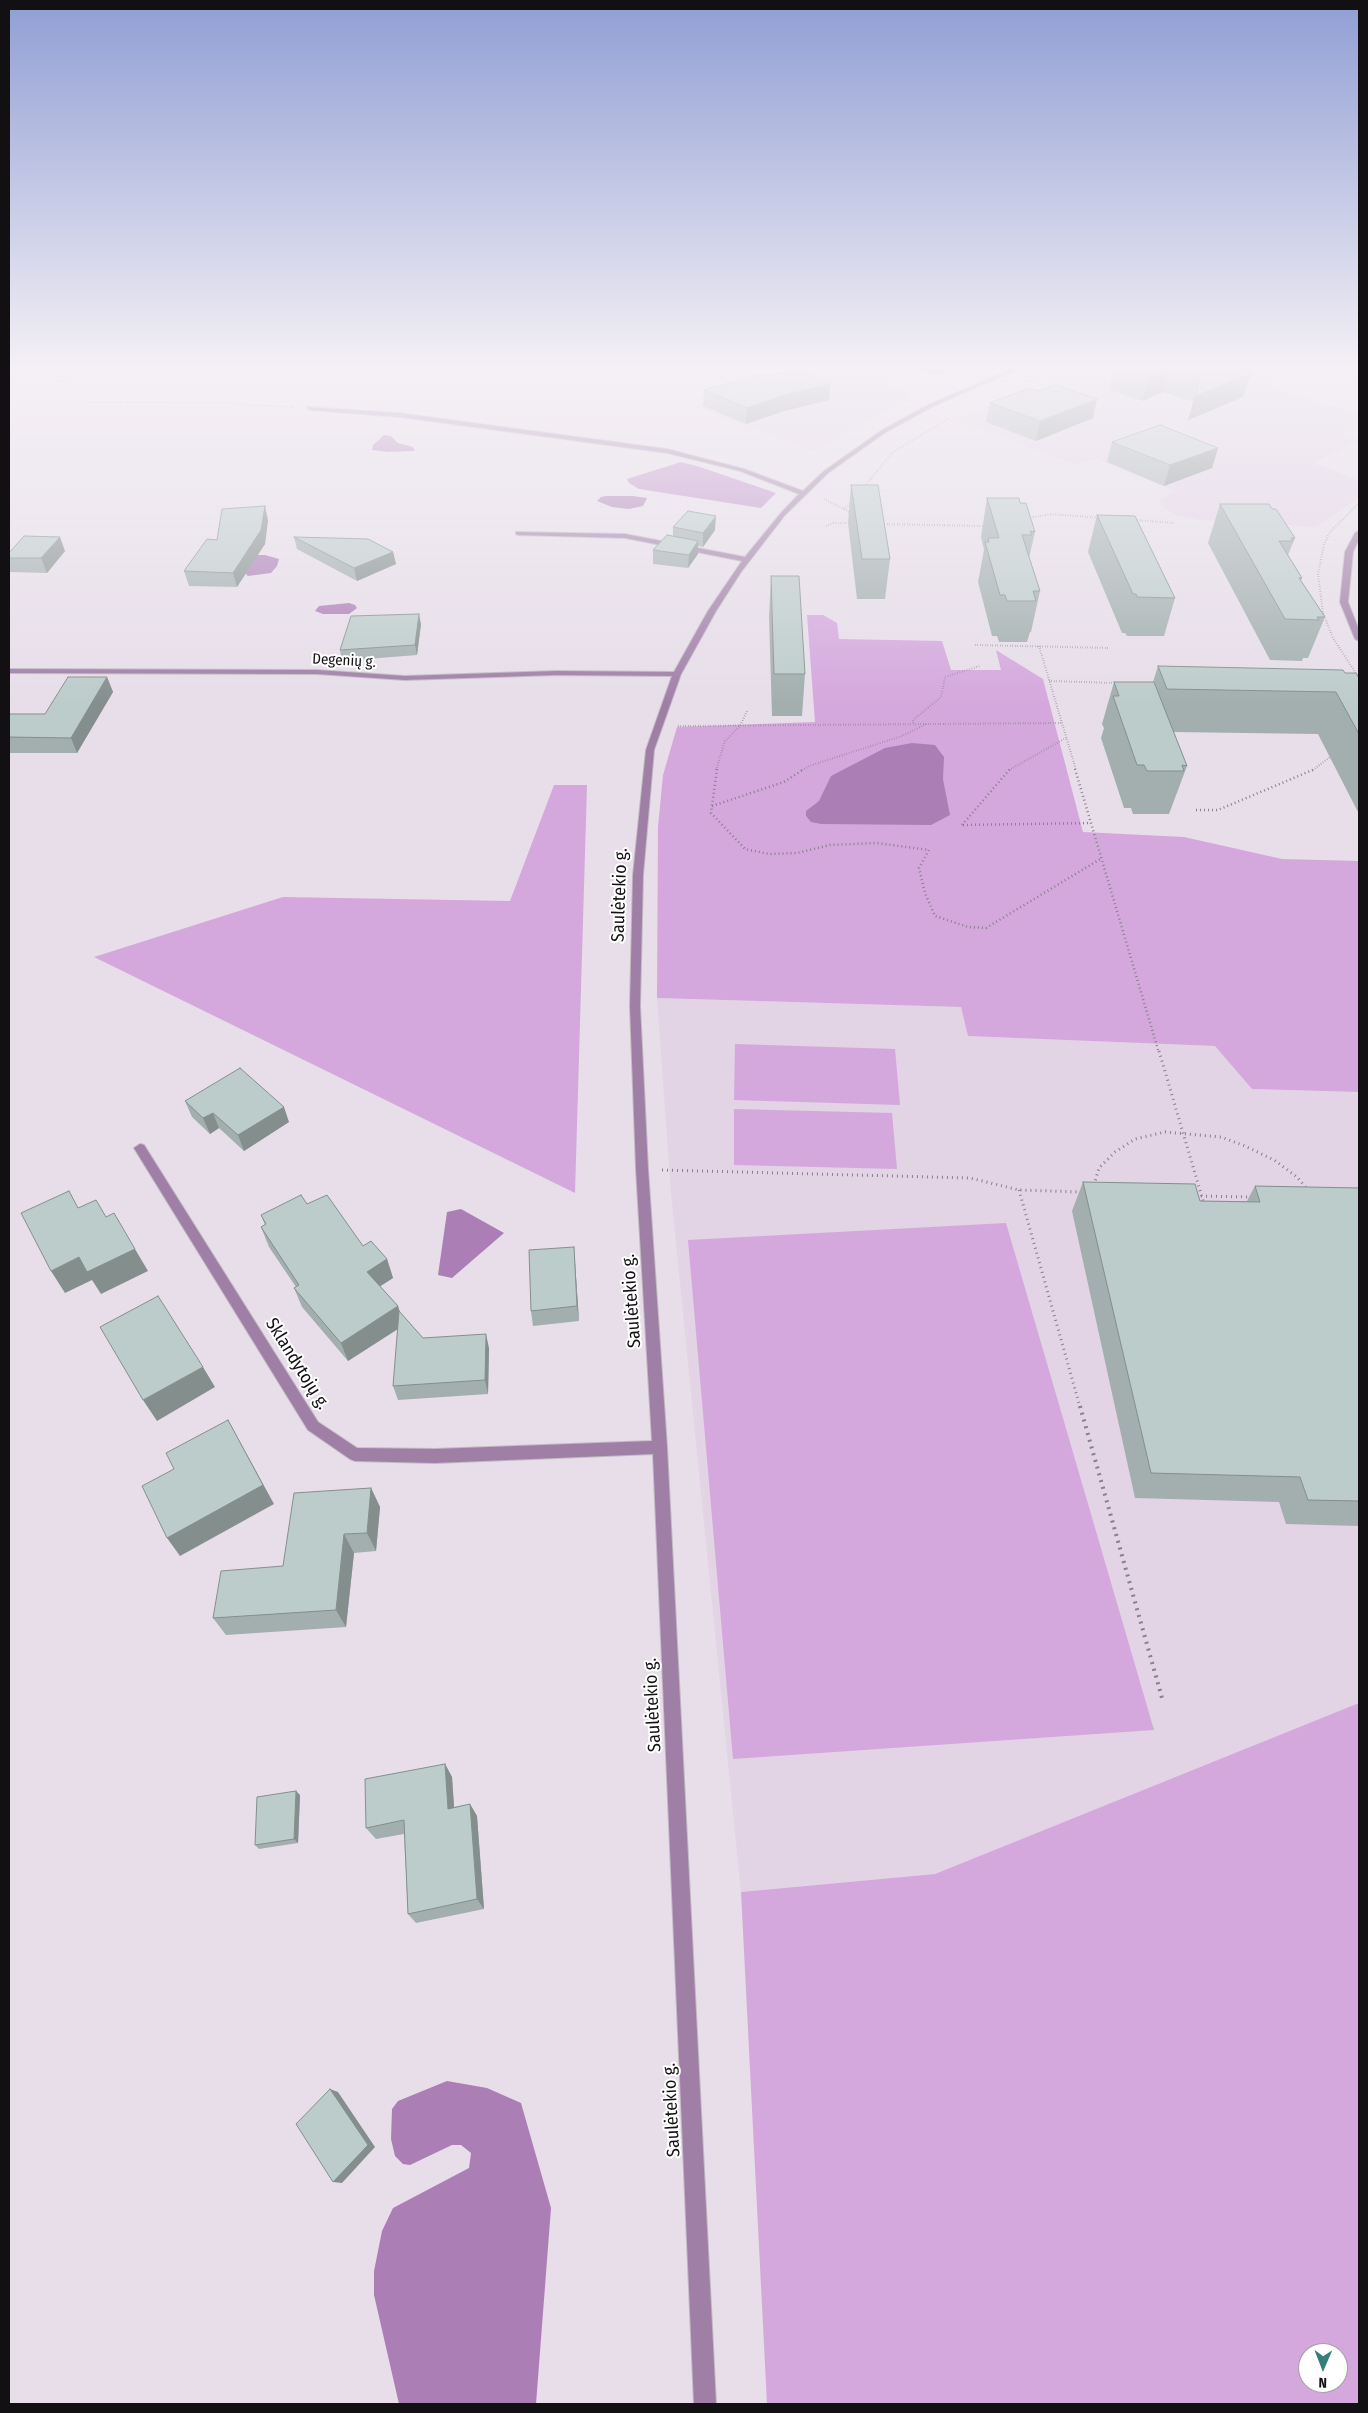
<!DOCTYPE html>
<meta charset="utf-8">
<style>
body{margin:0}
#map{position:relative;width:1368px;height:2413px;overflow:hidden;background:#e7dee9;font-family:"Fira Sans Condensed",sans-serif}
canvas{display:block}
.frame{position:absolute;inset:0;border:10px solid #131014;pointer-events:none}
.north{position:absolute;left:1298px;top:2343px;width:50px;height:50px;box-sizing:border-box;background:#fff;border:1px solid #a19fa1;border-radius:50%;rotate:181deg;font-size:14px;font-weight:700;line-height:20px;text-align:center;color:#131014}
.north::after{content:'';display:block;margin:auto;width:18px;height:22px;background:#367e78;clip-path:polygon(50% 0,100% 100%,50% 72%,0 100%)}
</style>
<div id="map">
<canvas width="1368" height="2413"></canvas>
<div class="frame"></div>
<div class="north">N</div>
</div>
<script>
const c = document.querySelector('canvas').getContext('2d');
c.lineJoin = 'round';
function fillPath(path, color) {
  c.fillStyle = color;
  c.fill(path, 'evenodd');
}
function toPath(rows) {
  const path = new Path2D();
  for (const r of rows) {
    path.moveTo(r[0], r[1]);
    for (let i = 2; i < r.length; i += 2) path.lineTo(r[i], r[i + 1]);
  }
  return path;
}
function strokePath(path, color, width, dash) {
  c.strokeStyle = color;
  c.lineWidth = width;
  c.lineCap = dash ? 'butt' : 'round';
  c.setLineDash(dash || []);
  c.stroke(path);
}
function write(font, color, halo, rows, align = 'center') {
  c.font = font + ' "Fira Sans Condensed",sans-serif';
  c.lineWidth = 4;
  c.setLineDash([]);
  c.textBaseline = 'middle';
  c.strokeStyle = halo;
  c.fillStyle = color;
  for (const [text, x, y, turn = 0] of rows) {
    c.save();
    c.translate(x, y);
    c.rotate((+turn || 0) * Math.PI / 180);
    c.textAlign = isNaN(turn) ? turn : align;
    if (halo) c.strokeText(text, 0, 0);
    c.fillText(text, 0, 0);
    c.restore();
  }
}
fillPath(toPath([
 [820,367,846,367,915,396,814,451,692,406],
 [1093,367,1252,367,1273,388,1359,414,1359,424,1342,434,1359,441,1314,463,1359,480,1359,498,1316,527,1201,520,1174,514,1164,508,1159,500,1175,491,1096,459,1076,465,955,419],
 [657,998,961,1007,968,1036,1215,1046,1252,1089,1359,1092,1359,1703,935,1874,741,1892,671,1192]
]), '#e2d3e5');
fillPath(toPath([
 [807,615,823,615,837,623,839,639,942,641,951,670,1001,670,996,650,1043,679,1083,832,1184,837,1282,859,1359,861,1359,1092,1252,1089,1215,1046,968,1036,961,1007,657,998,658,827,663,775,677,727,815,722],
 [554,785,587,785,575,1193,94,957,283,897,510,901],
 [735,1044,895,1049,900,1105,734,1100],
 [734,1109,892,1113,897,1169,734,1165],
 [1006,1223,1154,1730,733,1759,688,1240],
 [1359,1703,1359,2404,767,2404,741,1892,935,1874],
 [1308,2353,1338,2353,1338,2383,1308,2383]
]), '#d4a8dd');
fillPath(toPath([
 [681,462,700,467,776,493,761,508,639,489,629,483,627,479]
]), '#bd8ec7');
fillPath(toPath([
 [384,435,391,436,398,443,413,447,415,451,388,452,372,450,373,445],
 [606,496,633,496,647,498,643,506,629,509,612,507,597,501,601,497],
 [226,555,265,555,279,559,277,566,271,573,248,576],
 [349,603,355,605,357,608,349,614,323,614,315,611,319,606],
 [912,743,935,745,944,757,943,779,950,815,931,825,821,824,811,822,806,816,806,811,819,801,831,776,885,748],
 [461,1209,504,1233,452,1278,438,1275,447,1212],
 [447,2081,487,2088,521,2103,551,2208,536,2404,399,2404,374,2295,374,2271,382,2231,393,2208,469,2168,471,2153,461,2145,452,2145,410,2165,403,2164,395,2156,391,2139,392,2109,398,2101]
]), '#ac7eb6');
const street = toPath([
 [1016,367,1023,367,934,406,886,432,828,473,785,515,741,572,716,611,681,674,654,750,643,875,640,1006,648,1169,667,1447,716,2404,694,2404,653,1454,435,1463,355,1461,350,1459,308,1430,134,1148,140,1144,144,1145,318,1422,357,1448,435,1449,652,1441,636,1169,630,1006,633,875,646,750,672,676,556,675,405,680,317,674,9,673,9,669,317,670,405,676,556,671,674,672,708,611,742,561,625,538,518,535,516,534,516,532,625,534,745,557,781,513,799,494,740,471,667,453,399,417,309,410,307,407,399,413,667,449,744,469,803,491,824,471,882,430,930,404,1016,367],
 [1359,531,1359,539,1353,552,1348,602,1359,630,1359,641,1355,639,1340,602,1345,552,1355,533,1359,531]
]);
strokePath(street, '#c1b9c3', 2);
strokePath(toPath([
 [62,382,76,367],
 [1028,382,1070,367],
 [90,402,220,403,293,407],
 [864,487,893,452,950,418],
 [824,499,852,513],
 [1359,503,1330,532,1324,544,1318,574,1323,613,1333,638,1359,678],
 [844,509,851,503],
 [1028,518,1052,514,1101,518],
 [1135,520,1174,523],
 [882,524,986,526],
 [826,526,833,523,851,523],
 [975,645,1109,648],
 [1039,646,1076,770],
 [1049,681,1116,683],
 [913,723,913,720,941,697,945,677,980,666],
 [678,726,1062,723],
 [716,770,725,741,740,726,747,711],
 [802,770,809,766,902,736,928,723],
 [1009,770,1066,738],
 [1313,770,1330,757,1334,758]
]), '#878189', 2, [0.5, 2]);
strokePath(toPath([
 [717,769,711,813,745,849,769,854,797,853,830,845,877,843,929,850,919,868,925,893,935,916,968,927,986,928,1102,858],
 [1075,769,1159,1053],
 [712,806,784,782,804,769],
 [1196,810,1218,810,1315,769],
 [962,825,1010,769],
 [963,825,1091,823]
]), '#878189', 2.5, [1, 3]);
strokePath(toPath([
 [1159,1051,1204,1204],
 [662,1170,970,1178,1019,1190,1082,1192],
 [1094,1185,1099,1168,1115,1152,1135,1139,1165,1132,1221,1137,1245,1146,1274,1160,1297,1177,1308,1190],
 [1019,1190,1080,1407],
 [1196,1196,1252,1197]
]), '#878189', 3, [1, 4]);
strokePath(toPath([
 [1080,1406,1162,1698]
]), '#878189', 4, [2, 5]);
fillPath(street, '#a07fa7');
fillPath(toPath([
 [907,367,954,367,937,375],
 [1114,367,1252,367,1250,373,1251,374,1243,397,1188,420,1194,402,1163,392,1142,401,1109,390],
 [830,384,829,400,784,411,746,424,703,406,704,390],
 [990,403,1093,418,1036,441,986,422],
 [1112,442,1218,448,1212,468,1164,486,1107,462],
 [851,485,890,559,885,599,857,599,848,523],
 [987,498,1020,503,1035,532,1029,558,1040,591,1031,632,1030,632,1027,642,999,642,997,636,992,636,978,582,984,550,981,537],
 [1220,504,1272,509,1295,538,1288,555,1302,578,1301,580,1325,617,1308,658,1303,658,1302,661,1270,660,1208,543],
 [1097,515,1175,598,1164,636,1127,636,1125,633,1122,633,1088,552],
 [268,520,265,544,237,587,189,586,184,571,217,540],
 [673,527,715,530,703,547,698,546,698,554,688,568,653,564,653,550,673,536],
 [294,537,393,552,396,564,357,581,297,549],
 [65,551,47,573,10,572,9,568,9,553],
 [771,576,805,674,802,716,772,716,769,616],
 [421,624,417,655,342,661,340,650],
 [1158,666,1345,673,1359,678,1359,814,1318,734,1173,732,1187,766,1169,814,1133,814,1131,808,1124,808,1101,738,1104,728,1102,724,1114,682,1153,682],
 [107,677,113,692,77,753,9,753,9,716,45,714],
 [185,1101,289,1122,244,1151,219,1128,210,1134,192,1117],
 [1083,1182,1200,1201,1247,1201,1255,1186,1359,1188,1359,1526,1286,1524,1279,1502,1135,1498,1072,1211],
 [307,1204,363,1246,387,1259,393,1278,380,1286,398,1306,399,1311,423,1338,489,1348,488,1394,398,1400,393,1386,398,1329,348,1361,302,1307,294,1288,296,1287,269,1247,261,1227,265,1225,261,1215],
 [574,1247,575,1262,579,1321,533,1326,531,1311],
 [371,1488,380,1507,376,1551,354,1553,346,1627,226,1635,213,1618,283,1566],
 [445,1764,452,1777,454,1807,470,1804,477,1816,484,1909,416,1923,408,1914,404,1834,376,1839,366,1828],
 [300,1795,298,1843,259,1849,255,1845]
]), '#a2afae');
fillPath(toPath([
 [938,367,954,367,937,375],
 [1240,367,1252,367,1249,374,1251,374,1243,397,1188,420,1195,396,1235,369],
 [1170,369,1163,392,1142,401,1148,377],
 [830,384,829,400,784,411,746,424,747,408,785,395],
 [1097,399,1093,418,1036,441,1040,421],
 [1218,448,1212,468,1164,486,1170,465],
 [265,506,268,520,265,544,237,587,233,573],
 [716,516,715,530,703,547,703,533],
 [60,537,65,551,47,573,41,558],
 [698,541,698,554,688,568,689,555],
 [393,552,396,564,357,581,354,568],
 [419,614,421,624,417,655,415,645],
 [107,677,113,692,77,753,71,738],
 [284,1107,289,1122,244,1151,238,1135],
 [213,1113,219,1128,210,1134,203,1118],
 [574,1247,575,1262,579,1321,577,1306],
 [135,1249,148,1271,101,1294,92,1280,65,1293,51,1271,79,1257],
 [387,1259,393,1278,373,1291,367,1272],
 [398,1306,404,1325,348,1361,341,1343],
 [486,1334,489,1348,488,1394,485,1380],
 [203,1367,215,1387,157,1421,143,1400],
 [228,1420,274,1504,180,1556,167,1538],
 [371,1488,380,1507,376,1551,367,1533],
 [344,1534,354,1553,346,1627,336,1610],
 [445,1764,452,1777,455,1821,448,1809],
 [296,1791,300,1795,298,1843,294,1839],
 [470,1804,477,1816,484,1909,477,1899],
 [330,2089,338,2092,375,2147,342,2183,333,2182]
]), '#848f8d');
const building = toPath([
 [1116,367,1240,367,1235,369,1251,374,1195,396,1201,378,1170,369,1148,377,1116,367],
 [799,369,830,384,785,395,747,408,704,390,766,373,772,375,799,369],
 [1056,385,1097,399,1040,421,990,403,1029,388,1039,391,1056,385],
 [1160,425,1218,448,1170,465,1112,442,1160,425],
 [851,485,878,485,890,559,862,559,851,485],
 [987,498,1019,498,1020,503,1026,503,1035,532,1030,531,1032,535,1022,535,1040,591,1033,591,1036,601,1007,601,1005,595,1000,595,985,542,989,542,988,538,999,538,987,498],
 [1220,504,1269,504,1272,509,1276,509,1295,538,1291,538,1293,541,1279,541,1302,578,1299,578,1325,617,1317,617,1319,620,1285,619,1220,504],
 [265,506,261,530,233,573,184,571,207,539,217,540,222,509,265,506],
 [688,511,716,516,703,533,673,527,688,511],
 [1097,515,1135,516,1175,598,1137,597,1136,594,1133,594,1097,515],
 [667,535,698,541,689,555,653,550,667,535],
 [24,536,60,537,41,558,9,558,9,553,24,536],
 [294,537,368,539,393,552,354,568,294,537],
 [771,576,799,576,805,674,774,674,771,576],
 [419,614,415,645,340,650,351,616,419,614],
 [1158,666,1343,670,1345,673,1356,673,1359,678,1359,734,1336,692,1167,689,1158,666],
 [68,677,107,677,71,738,9,737,9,716,10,714,45,714,68,677],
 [1114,682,1154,682,1187,766,1182,765,1184,771,1147,771,1144,765,1137,765,1113,696,1119,696,1114,682],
 [240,1068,284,1107,238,1135,213,1113,203,1118,185,1101,240,1068],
 [1083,1182,1195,1184,1200,1201,1260,1202,1255,1186,1359,1188,1359,1501,1308,1500,1300,1477,1151,1473,1083,1182],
 [69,1191,78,1208,96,1200,106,1217,114,1213,135,1249,87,1272,79,1257,51,1271,21,1213,69,1191],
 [301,1195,307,1204,327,1195,363,1246,371,1241,387,1259,367,1272,398,1306,341,1343,294,1288,299,1285,261,1227,266,1224,261,1215,301,1195],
 [574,1247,577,1306,531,1311,529,1250,574,1247],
 [158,1296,203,1367,143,1400,100,1327,158,1296],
 [399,1311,423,1338,486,1334,485,1380,393,1386,399,1311],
 [228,1420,263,1485,167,1538,142,1486,174,1469,166,1453,228,1420],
 [371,1488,367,1533,344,1534,336,1610,213,1618,221,1571,283,1566,294,1493,371,1488],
 [445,1764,448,1809,470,1804,477,1899,408,1914,404,1820,366,1828,365,1779,445,1764],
 [296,1791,294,1839,255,1845,257,1797,296,1791],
 [330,2089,368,2145,333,2182,296,2124,330,2089]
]);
fillPath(building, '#bcccca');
strokePath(building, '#848f8d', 1);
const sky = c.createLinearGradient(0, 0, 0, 705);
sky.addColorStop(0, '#909ed4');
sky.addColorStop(0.52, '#f4f0f5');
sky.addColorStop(1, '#f4f0f500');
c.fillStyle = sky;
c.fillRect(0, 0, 1368, 705);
write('15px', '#131014', '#fff', [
 ["Degenių g.",344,661,3]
]);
write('18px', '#131014', '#fff', [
 ["Saulėtekio g.",620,895,-88],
 ["Saulėtekio g.",632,1301,-94],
 ["Sklandytojų g.",297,1364,58],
 ["Saulėtekio g.",653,1705,-93],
 ["Saulėtekio g.",672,2110,-93]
]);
</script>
